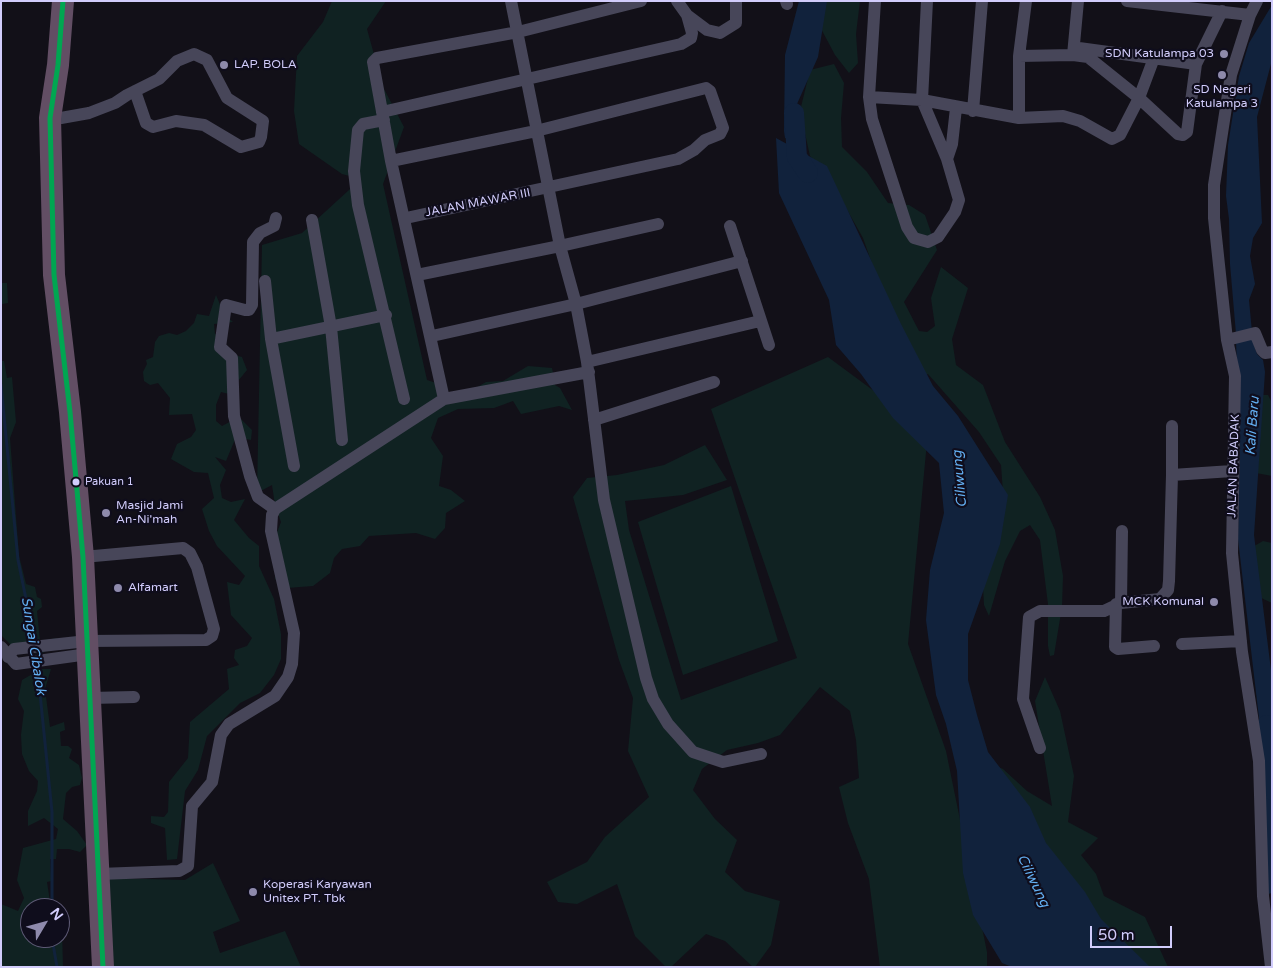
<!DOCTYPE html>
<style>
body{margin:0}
#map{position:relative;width:1273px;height:968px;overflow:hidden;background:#121018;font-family:"Varela Round",sans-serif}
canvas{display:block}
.frame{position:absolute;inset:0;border:2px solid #d1ccfb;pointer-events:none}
.north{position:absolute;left:20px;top:898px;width:50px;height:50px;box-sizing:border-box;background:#0f0d1c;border:1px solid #5d5975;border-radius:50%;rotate:53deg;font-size:14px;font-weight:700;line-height:20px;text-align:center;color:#d1ccfb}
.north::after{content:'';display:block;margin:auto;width:18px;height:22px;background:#8e8aac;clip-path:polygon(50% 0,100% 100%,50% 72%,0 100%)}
.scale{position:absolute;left:1090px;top:926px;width:82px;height:22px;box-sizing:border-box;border:2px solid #d1ccfb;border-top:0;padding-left:6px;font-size:15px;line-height:18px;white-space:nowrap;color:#d1ccfb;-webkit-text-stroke:4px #0f0d1c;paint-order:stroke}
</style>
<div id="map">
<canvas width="1273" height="968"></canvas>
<div class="frame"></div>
<div class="north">N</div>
<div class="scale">50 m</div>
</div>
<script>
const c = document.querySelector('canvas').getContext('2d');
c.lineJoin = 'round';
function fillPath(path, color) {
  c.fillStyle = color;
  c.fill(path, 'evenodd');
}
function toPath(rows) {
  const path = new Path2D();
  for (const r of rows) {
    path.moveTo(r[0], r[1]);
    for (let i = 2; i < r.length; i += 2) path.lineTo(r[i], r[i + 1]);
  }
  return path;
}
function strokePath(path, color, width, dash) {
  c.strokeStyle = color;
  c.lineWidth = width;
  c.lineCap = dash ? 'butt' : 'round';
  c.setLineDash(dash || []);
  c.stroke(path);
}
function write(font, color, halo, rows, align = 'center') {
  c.font = font + ' "Varela Round",sans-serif';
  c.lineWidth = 4.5;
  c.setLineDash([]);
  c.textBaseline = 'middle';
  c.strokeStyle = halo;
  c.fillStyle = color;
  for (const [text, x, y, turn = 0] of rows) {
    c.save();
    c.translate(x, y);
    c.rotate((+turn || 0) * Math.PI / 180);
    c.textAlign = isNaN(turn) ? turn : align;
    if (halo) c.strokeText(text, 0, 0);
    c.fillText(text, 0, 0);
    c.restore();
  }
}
fillPath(toPath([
 [332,1,386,1,367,29,383,87,404,127,383,184,427,380,439,384,443,397,467,393,486,382,503,381,528,366,552,368,555,385,560,388,572,410,559,406,521,414,513,401,494,408,458,409,438,418,431,438,443,456,439,486,451,490,465,501,446,513,445,528,435,539,416,533,369,536,360,546,342,549,334,558,330,573,313,586,287,588,275,579,276,535,281,522,275,505,272,485,257,493,262,245,302,233,361,179,342,174,299,144,294,111,297,56,323,22],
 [819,1,860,1,856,34,858,63,849,73,835,55,818,23],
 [834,64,844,83,841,118,842,147,867,172,888,203,909,205,925,215,937,250,904,302,919,331,927,332,935,326,931,298,941,267,968,288,952,339,956,365,983,385,1005,442,1040,497,1055,530,1063,576,1062,607,1054,655,1050,656,1048,646,1048,604,1040,540,1030,525,1020,531,1005,561,989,616,984,605,983,586,1004,506,1001,465,979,432,928,374,926,375,889,312,863,238,833,185,810,156,800,111,810,70],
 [1,283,7,283,8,303,2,304,1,329],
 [216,295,224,314,233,322,214,324,215,334,227,338,221,346,227,353,242,357,247,370,238,381,233,395,221,392,216,405,216,421,222,426,239,417,252,430,251,440,236,437,226,461,215,457,226,470,220,485,222,498,231,502,245,499,234,520,249,538,259,546,259,566,274,599,281,634,281,659,274,675,260,693,240,703,207,736,198,770,185,791,177,859,167,860,165,828,151,823,151,816,164,817,168,812,169,782,188,758,190,722,229,689,227,669,239,665,234,658,235,650,247,646,252,638,231,615,227,582,239,585,245,576,217,546,209,531,202,509,214,498,208,473,194,472,171,459,177,444,191,437,196,430,192,414,169,415,170,398,158,383,150,385,144,381,143,372,147,364,146,360,153,357,155,342,159,336,169,333,177,335,186,331,194,323,197,314,209,316],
 [828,357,928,431,908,644,946,751,987,952,987,967,880,967,869,879,848,823,839,787,859,778,856,740,850,711,820,687,780,735,758,743,727,750,702,769,693,790,715,819,737,840,725,872,745,891,780,901,771,945,755,967,753,967,725,941,706,934,671,967,666,967,635,936,617,884,577,904,558,902,547,882,587,862,605,837,649,797,628,751,633,698,619,660,573,497,587,478,617,475,664,465,705,445,727,480,683,495,625,501,629,530,681,700,797,658,711,409],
 [1,361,4,361,7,378,12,377,16,422,10,438,19,556,26,584,35,587,37,597,41,599,42,607,37,611,40,641,57,638,54,646,41,654,18,652,1,635],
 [1261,395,1268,395,1272,403,1272,476,1256,473],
 [731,486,778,641,683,675,638,522],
 [1263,541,1272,543,1272,603,1257,596,1249,549],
 [41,669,51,669,45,689,50,727,64,722,65,730,60,732,61,746,68,746,72,749,69,758,79,765,82,778,80,785,72,787,66,793,63,819,77,831,87,845,80,852,69,849,57,849,56,859,50,859,51,881,47,882,51,908,30,908,30,938,60,938,62,930,63,967,1,967,1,904,18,911,24,898,17,880,23,848,56,839,58,829,44,818,28,826,28,811,37,791,38,781,29,771,22,754,21,735,24,711,18,699,22,680],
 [1045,677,1060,711,1074,776,1068,822,1098,838,1081,855,1096,874,1104,896,1145,917,1168,967,1144,967,1091,923,992,764,1003,769,1027,791,1052,806,1035,701],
 [213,863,240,921,213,932,220,953,285,931,301,967,113,967,106,878,185,880]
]), '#102222');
fillPath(toPath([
 [799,1,827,1,818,57,797,104,801,141,785,138,784,131,785,55],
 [1272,5,1272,60,1257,117,1262,223,1253,238,1250,256,1255,284,1249,300,1252,332,1236,334,1230,264,1229,219,1226,196,1228,145,1239,76,1249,43],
 [776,138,827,166,901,324,933,386,958,416,1008,495,1000,544,968,634,968,680,977,715,988,752,1030,807,1046,843,1085,892,1101,919,1150,967,1012,967,1002,963,973,915,963,873,957,771,946,724,936,695,926,620,930,570,944,513,939,463,893,418,861,374,836,345,829,300,779,193],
 [1252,338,1257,354,1263,360,1265,372,1254,535,1272,678,1272,752,1263,752,1238,539,1240,440,1236,341],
 [1263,756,1272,758,1272,893,1268,894]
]), '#11223c');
strokePath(toPath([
 [1,385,18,560,35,643],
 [37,664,52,812,52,908],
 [52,938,57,967]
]), '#11223c', 3);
strokePath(toPath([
 [794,113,797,157,808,173],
 [1267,725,1272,790]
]), '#11223c', 20);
strokePath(toPath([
 [511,1,560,246,576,304,587,362,604,500,646,678,653,699,668,724,693,752,723,762,761,754],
 [786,1,787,4],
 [875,1,869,97,872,119,907,227,914,238,928,242,938,237,955,212,959,200,947,159,922,100,927,1],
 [1127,1,1250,15],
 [1257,1,1250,15,1231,75,1214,185,1214,218,1227,340,1235,376,1232,553,1242,652,1259,761,1263,896,1271,967],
 [687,15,707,30,720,33,736,23,736,1],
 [1079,48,1196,64],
 [1073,55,1078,1],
 [1019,56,1073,55,1088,57,1139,98,1178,134,1183,135,1187,132,1196,64,1222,11],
 [869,97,922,100,1019,118,1063,116,1080,121,1112,139,1120,135,1139,98,1154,58],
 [973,111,982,1],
 [382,112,681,44,691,38,692,33,687,15,677,1],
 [50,118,61,118,89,113,115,103,127,95,159,79,177,61,194,54,207,60,227,98,263,121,261,137,259,142,241,147,204,125,176,121,153,127,146,123,135,91],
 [1019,118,1019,56,1026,1],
 [384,120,363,124,358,130,354,171,358,205,404,399],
 [947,159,952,144,956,108],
 [391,161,536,131,706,88,710,91,723,128,720,134,705,140,694,150,678,159,406,218],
 [312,220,331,327,342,440],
 [730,226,769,345],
 [417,275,560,246,658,224],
 [265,281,271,339],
 [432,336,576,304,742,261],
 [1227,340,1255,333,1262,350,1265,353,1272,352],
 [587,362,760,321],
 [444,399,391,161,373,62,377,58,518,32,641,1],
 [594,420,714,382],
 [1172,426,1172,475],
 [294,466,271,339,386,315],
 [275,509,258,497,250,476,234,416,232,358,220,347,226,305,245,310,249,310,252,305,253,242,260,233,274,226,276,218],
 [1121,603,1122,531],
 [1116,604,1115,647,1118,649,1154,646],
 [1182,644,1241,641],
 [1,647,16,664,88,654],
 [8,657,14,649,87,641,206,640,212,636,214,629,197,567,190,553,183,548,83,557],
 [90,698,134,697],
 [1040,748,1023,699,1029,617,1040,611,1104,611,1121,603,1160,599,1168,590,1169,581,1172,475,1232,471],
 [99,874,179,871,188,866,192,806,212,782,221,735,229,724,275,696,288,677,292,664,294,633,271,531,272,515,275,509,444,399,589,372]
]), '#474659', 12);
strokePath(toPath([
 [63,1,58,65,50,118,54,275,70,412,83,557,103,967]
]), '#624e64', 22);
strokePath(toPath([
 [63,1,58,65,50,118,54,275,70,412,83,557,103,967]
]), '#00a651', 5);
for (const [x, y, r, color] of [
 [1224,54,5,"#8e8aac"],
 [224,65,5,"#8e8aac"],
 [1222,75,5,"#8e8aac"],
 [76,482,4.5,"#d1ccfb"],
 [106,513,5,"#8e8aac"],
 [118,588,5,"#8e8aac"],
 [1214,602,5,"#8e8aac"],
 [253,892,5,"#8e8aac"]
]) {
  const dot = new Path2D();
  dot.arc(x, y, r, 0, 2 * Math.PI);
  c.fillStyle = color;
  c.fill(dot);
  strokePath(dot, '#0f0d1c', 2);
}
write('11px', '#d1ccfb', '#0f0d1c', [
 ["Pakuan 1",85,482]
], 'left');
write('12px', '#d1ccfb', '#0f0d1c', [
 ["SDN Katulampa 03",1214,54,"right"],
 ["LAP. BOLA",234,65],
 ["SD Negeri",1222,90,"center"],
 ["Katulampa 3",1222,104,"center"],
 ["Masjid Jami",116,506],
 ["An-Ni'mah",116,520],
 ["Alfamart",128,588],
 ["MCK Komunal",1204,602,"right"],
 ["Koperasi Karyawan",263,885],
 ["Unitex PT. Tbk",263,899]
], 'left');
write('12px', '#d1ccfb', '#0f0d1c', [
 ["JALAN MAWAR III",478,203,-11],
 ["JALAN BABADAK",1234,466,-88]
]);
write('italic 14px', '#63aff2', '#0f0d1c', [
 ["Kali Baru",1253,426,-86],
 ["Ciliwung",960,479,-95],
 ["Sungai Cibalok",33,646,81],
 ["Ciliwung",1033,881,64]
]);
</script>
